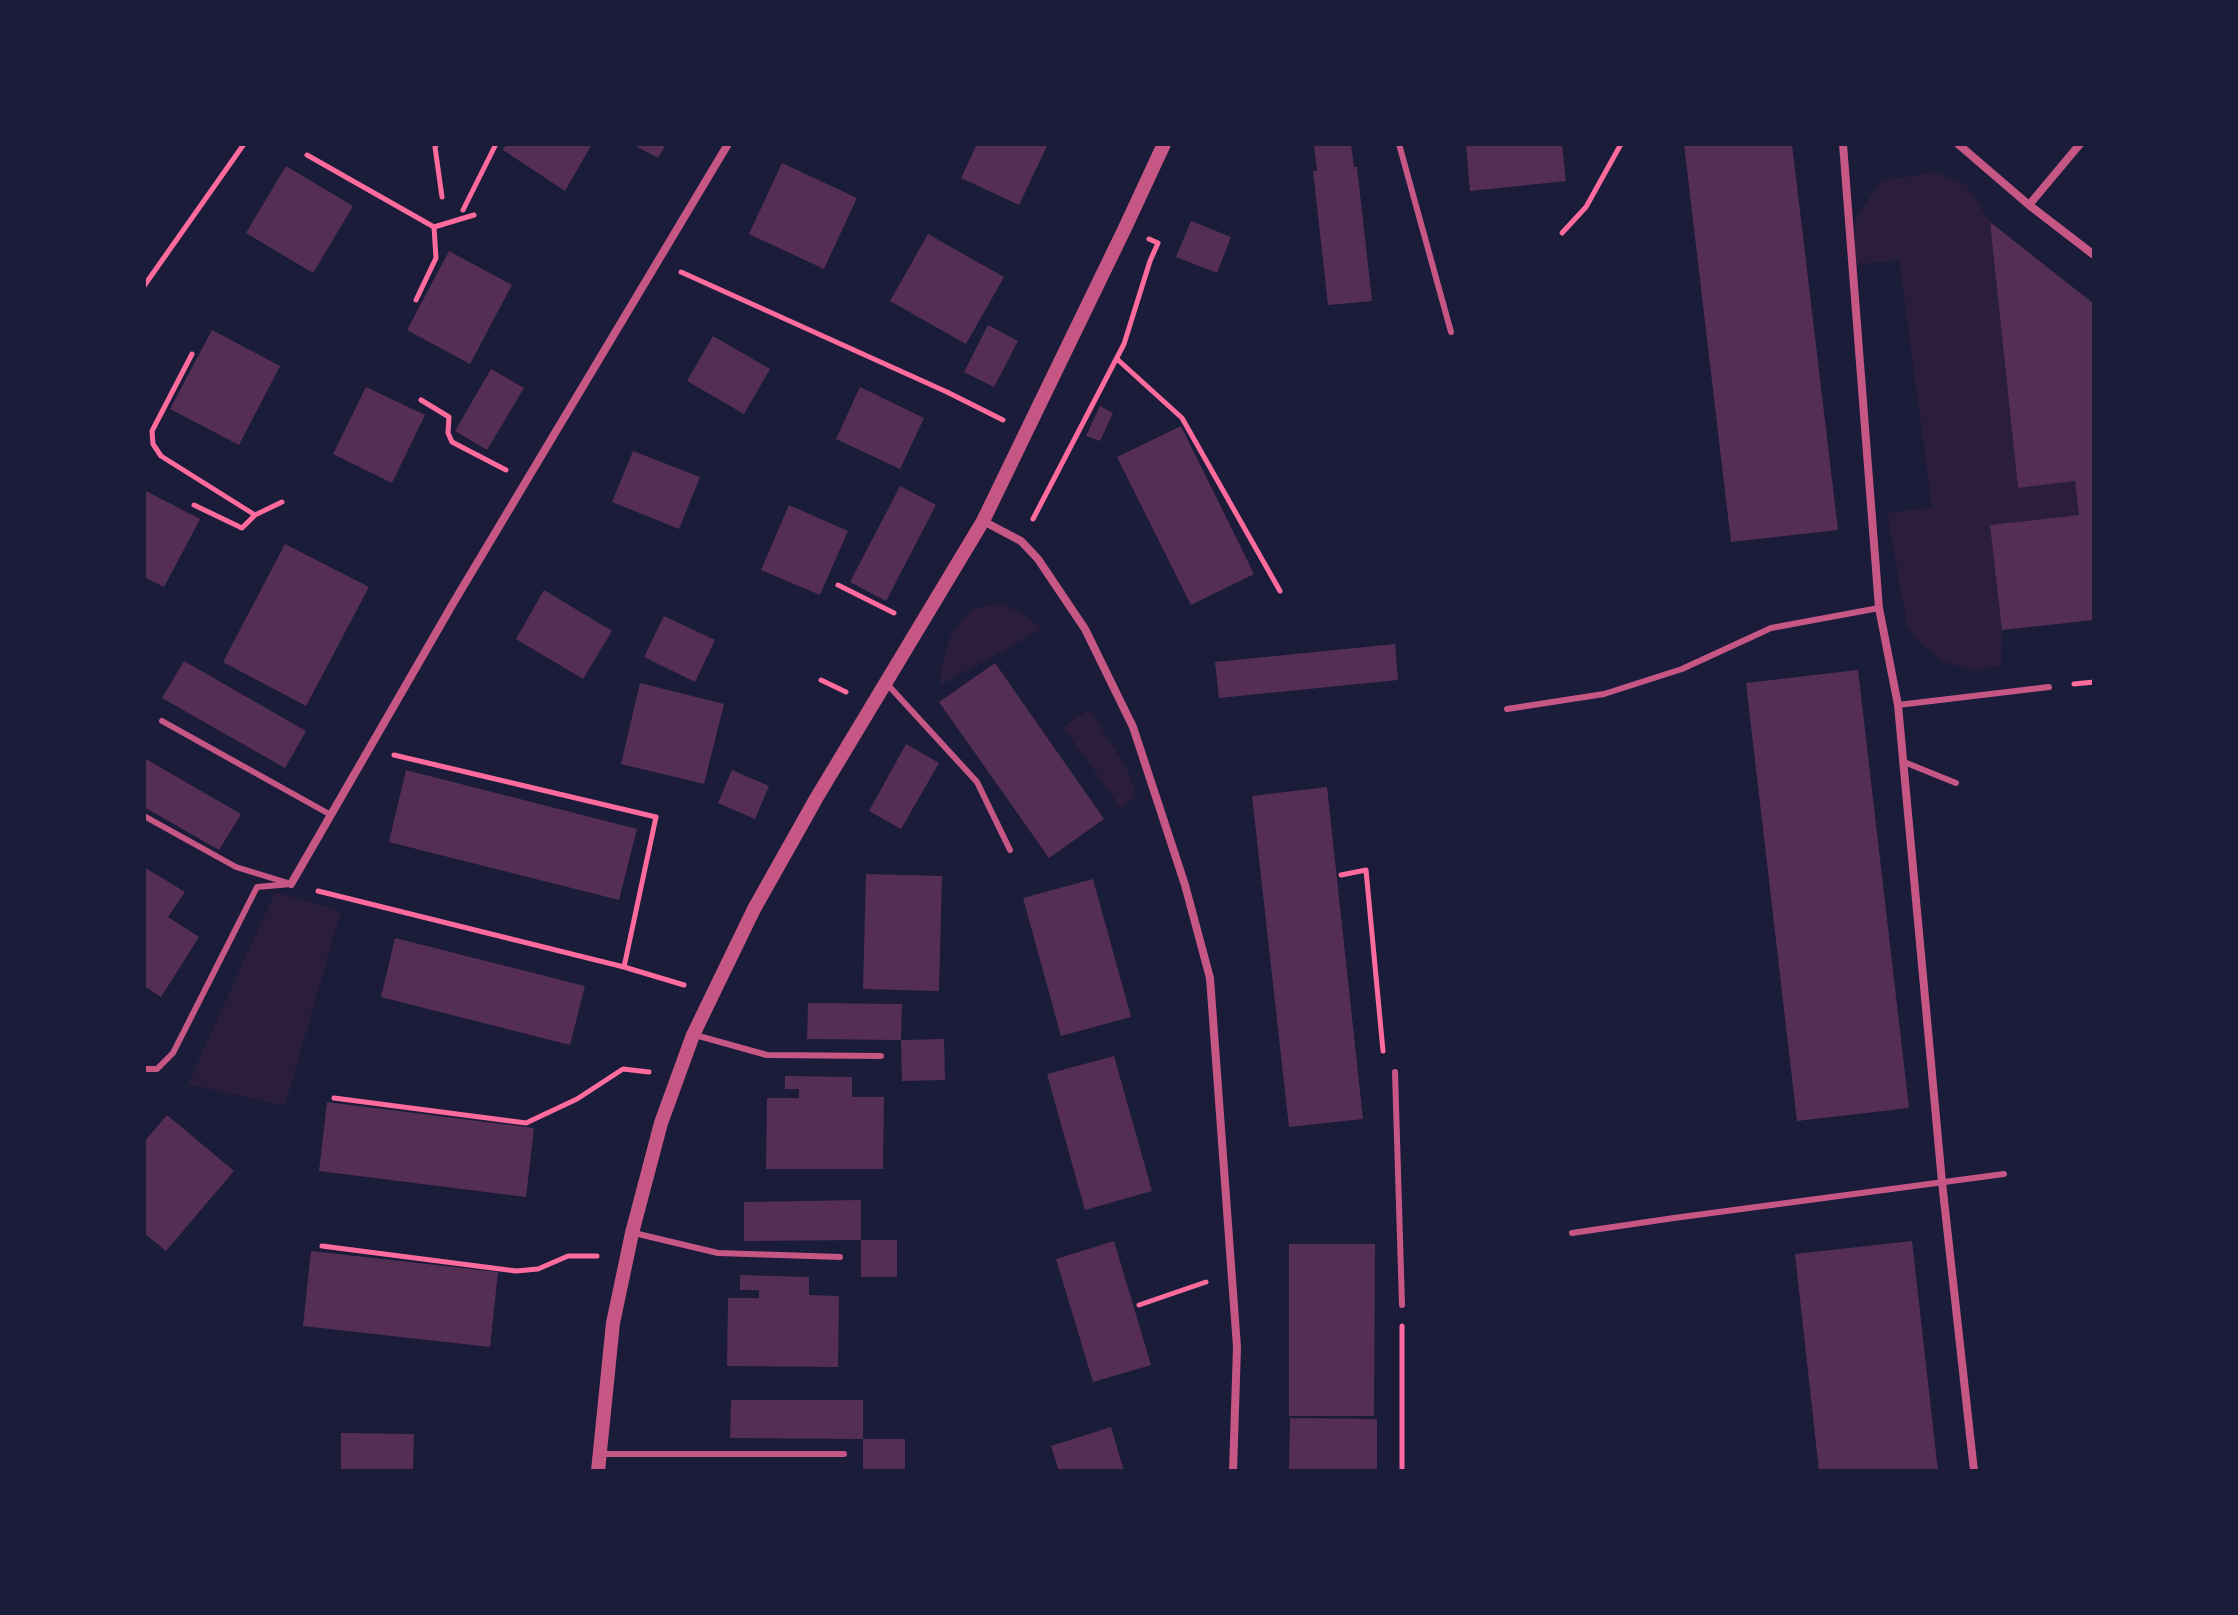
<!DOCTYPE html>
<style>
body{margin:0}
#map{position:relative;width:2238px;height:1615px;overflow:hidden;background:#1b1b3a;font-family:"Fira Sans",sans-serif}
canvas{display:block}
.frame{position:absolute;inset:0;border:146px solid #1b1b3a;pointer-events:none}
</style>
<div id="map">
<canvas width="2238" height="1615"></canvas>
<div class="frame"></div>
</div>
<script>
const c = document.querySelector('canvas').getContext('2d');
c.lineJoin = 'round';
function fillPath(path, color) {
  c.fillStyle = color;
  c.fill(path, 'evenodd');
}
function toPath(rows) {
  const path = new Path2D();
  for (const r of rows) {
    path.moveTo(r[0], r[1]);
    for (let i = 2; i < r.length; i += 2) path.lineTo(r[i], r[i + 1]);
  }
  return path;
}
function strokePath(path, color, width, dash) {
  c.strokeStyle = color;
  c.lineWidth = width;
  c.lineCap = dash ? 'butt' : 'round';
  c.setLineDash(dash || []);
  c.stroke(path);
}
fillPath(toPath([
 [1935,172,1966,185,1990,222,2018,488,2075,481,2079,515,1991,525,2002,630,2001,665,1975,670,1943,662,1917,640,1907,625,1887,513,1932,507,1899,260,1854,265,1855,220,1880,181],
 [1002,604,1026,616,1042,629,941,685,941,667,950,637,959,624,972,609,984,606],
 [1089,709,1128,770,1136,796,1121,808,1063,727],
 [275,892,341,911,285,1106,188,1084]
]), '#2a1e3b');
fillPath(toPath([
 [506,144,592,144,565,191,503,150],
 [632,144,666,144,658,158],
 [977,144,1043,144,1047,146,1019,205,961,178],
 [1314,144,1351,144,1354,167,1357,167,1372,301,1328,305,1313,171,1317,171],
 [1466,144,1562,144,1566,181,1470,191],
 [1684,144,1792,144,1838,530,1731,542],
 [782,163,857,198,824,269,749,234],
 [286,166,353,206,313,273,246,233],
 [1191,221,1231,237,1217,273,1176,257],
 [1990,222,2094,304,2094,620,2002,630,1990,525,2079,515,2075,481,2018,488],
 [928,234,1004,277,966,344,890,301],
 [449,251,512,285,470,364,407,330],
 [988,325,1018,341,994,387,964,372],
 [212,330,280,366,239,445,170,409],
 [713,336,770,369,744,414,687,381],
 [491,369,524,388,487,450,455,431],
 [366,387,425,415,392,483,333,454],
 [860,387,924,418,900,469,836,439],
 [1100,406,1113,413,1100,441,1086,436],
 [1181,426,1254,574,1191,605,1117,457],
 [633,451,700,477,679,529,612,502],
 [900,486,936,505,886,601,850,582],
 [144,490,200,519,164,587,144,577],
 [789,505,848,531,820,595,761,570],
 [285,544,369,587,306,706,223,662],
 [544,590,612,631,583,679,516,639],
 [664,616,715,640,695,682,644,657],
 [1395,644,1398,680,1219,698,1215,662],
 [184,661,306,731,285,768,162,698],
 [995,663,1104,819,1049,858,939,702],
 [1858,670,1909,1108,1797,1121,1746,683],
 [640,683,724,704,704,784,621,764],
 [906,744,939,763,901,829,869,811],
 [144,758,241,814,219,850,144,807],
 [406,770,637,829,619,900,389,842],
 [732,770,769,786,755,819,718,803],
 [1327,787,1363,1119,1289,1127,1252,796],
 [144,867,185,892,168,917,199,937,161,997,144,986],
 [866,874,942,876,939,991,863,989],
 [1093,879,1131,1017,1061,1036,1023,898],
 [395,938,585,986,570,1045,381,997],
 [808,1003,902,1004,901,1040,807,1039],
 [944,1039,945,1080,902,1081,901,1040],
 [1114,1056,1152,1191,1085,1210,1047,1074],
 [785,1076,852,1077,852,1097,884,1097,883,1169,766,1169,767,1098,799,1098,799,1089,785,1089],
 [327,1102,534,1128,526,1197,319,1171],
 [167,1115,234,1171,166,1251,144,1233,144,1142],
 [861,1200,861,1240,744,1241,744,1202],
 [861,1240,897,1240,897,1277,861,1277],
 [1114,1241,1151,1365,1093,1382,1056,1259],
 [1912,1241,1938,1471,1819,1471,1795,1254],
 [1289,1244,1375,1244,1374,1416,1289,1416],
 [311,1251,498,1272,490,1347,303,1326],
 [740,1275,809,1277,809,1295,839,1296,838,1367,727,1366,728,1298,759,1298,759,1290,740,1290],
 [731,1400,863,1400,863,1439,730,1438],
 [1290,1418,1377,1419,1377,1471,1289,1471],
 [1111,1427,1124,1471,1059,1471,1051,1446],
 [341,1433,414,1434,413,1471,341,1471],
 [863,1439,905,1439,905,1471,863,1471]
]), '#542f53');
strokePath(toPath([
 [437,144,435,147,442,197],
 [307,155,434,227,474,215],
 [463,210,496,144],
 [1562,233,1586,207,1621,144],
 [681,272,947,392,1003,420],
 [144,286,244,144],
 [416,300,436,258,434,227],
 [192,354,152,431,153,444,161,456,255,515,282,502],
 [1117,359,1182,418,1280,591],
 [421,400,449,417,448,433,452,442,506,470],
 [194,505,242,528,255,515],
 [1033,519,1124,344,1150,261,1158,243,1149,239],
 [838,585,894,613],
 [821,680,846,692],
 [2074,684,2094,682],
 [394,755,656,817,624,967],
 [1341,875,1366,870,1383,1051],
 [318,891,624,967,684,985],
 [334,1098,526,1123,577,1099,623,1069,649,1072],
 [322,1246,516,1271,538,1269,568,1256,597,1256],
 [1139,1305,1206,1282],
 [1402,1326,1402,1471]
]), '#ff6b9d', 5);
strokePath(toPath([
 [1399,144,1451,332],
 [888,685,977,782,1010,850],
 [1898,705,2049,687],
 [1507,709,1604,694,1682,669,1771,628,1879,608],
 [162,721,331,815],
 [1904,762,1956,783],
 [144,816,236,867,288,883],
 [695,1035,767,1055,881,1056],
 [144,1069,157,1069,173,1053,257,887,291,884],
 [1395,1072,1402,1305],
 [634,1233,718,1253,840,1257],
 [1572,1233,1674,1218,2004,1174],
 [599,1454,844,1454]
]), '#c65784', 6);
strokePath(toPath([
 [1843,144,1879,608,1898,705,1942,1182,1974,1471],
 [1958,144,2029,205,2094,255],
 [2029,205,2080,144],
 [983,521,1021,541,1038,559,1085,629,1133,727,1185,885,1210,978,1237,1347,1233,1471],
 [291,884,455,600,728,144]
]), '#c65784', 8);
strokePath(toPath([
 [598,1471,613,1323,632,1233,661,1123,693,1035,754,909,817,797,983,521,1125,228,1164,144]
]), '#c65784', 14);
</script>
